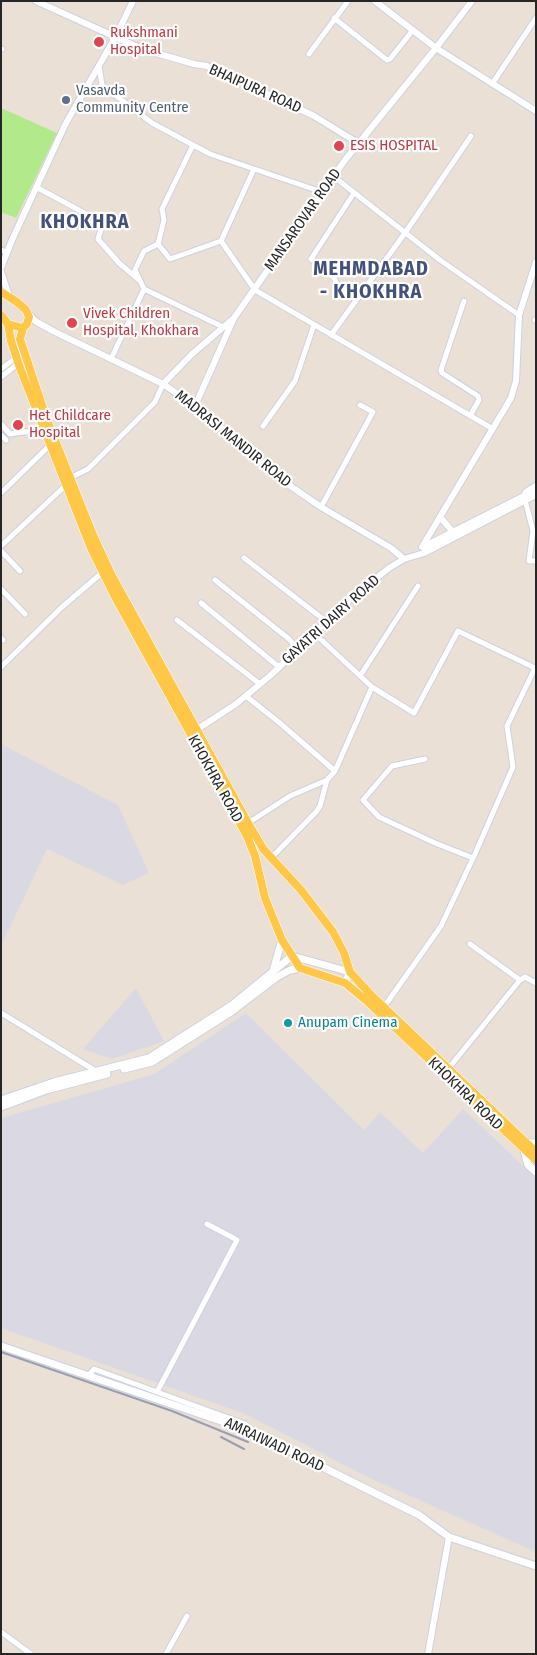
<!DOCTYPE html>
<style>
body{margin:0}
#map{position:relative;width:537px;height:1655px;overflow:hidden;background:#ebe0d5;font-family:"Fira Sans Condensed",sans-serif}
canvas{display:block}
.frame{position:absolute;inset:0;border:2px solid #262626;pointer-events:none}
</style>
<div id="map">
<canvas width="537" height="1655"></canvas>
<div class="frame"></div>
</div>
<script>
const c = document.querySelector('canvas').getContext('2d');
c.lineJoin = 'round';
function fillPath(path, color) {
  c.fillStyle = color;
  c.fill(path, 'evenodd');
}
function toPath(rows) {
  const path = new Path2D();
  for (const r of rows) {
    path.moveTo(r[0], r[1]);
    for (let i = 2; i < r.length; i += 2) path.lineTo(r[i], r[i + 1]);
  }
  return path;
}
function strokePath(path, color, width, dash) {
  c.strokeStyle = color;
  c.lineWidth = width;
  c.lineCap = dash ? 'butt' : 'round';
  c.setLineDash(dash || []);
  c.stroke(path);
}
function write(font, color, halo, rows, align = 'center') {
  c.font = font + ' "Fira Sans Condensed",sans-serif';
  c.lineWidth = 4.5;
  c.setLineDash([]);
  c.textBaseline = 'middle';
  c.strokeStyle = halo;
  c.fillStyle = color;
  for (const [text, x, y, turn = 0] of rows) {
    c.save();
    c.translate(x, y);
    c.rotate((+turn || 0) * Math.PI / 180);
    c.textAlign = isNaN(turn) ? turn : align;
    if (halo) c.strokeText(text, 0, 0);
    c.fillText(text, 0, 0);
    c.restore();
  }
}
fillPath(toPath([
 [1,744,118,805,149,873,123,885,47,849,1,946],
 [136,988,164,1041,112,1059,83,1049],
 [246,1013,364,1130,380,1112,423,1153,463,1109,536,1178,536,1552,372,1479,245,1414,1,1328,1,1118,154,1074]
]), '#dad8e2');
fillPath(toPath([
 [1,108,57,133,16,218,1,212]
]), '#b1e98b');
const minor = toPath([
 [334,18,387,60,390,59,413,30],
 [1,49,2,49],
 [309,54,348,1],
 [99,66,102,85,152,123,210,154,322,192],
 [492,84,536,18],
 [193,145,162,209,164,220,158,244,170,259,221,241,255,290,493,429],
 [333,176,440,260,519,315],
 [36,187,103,223,98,239,119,263,139,280],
 [354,193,311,259,332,274,338,286,356,300],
 [221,241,254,169],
 [1,250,7,252],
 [144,289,223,327],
 [464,301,441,370,442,373,478,396,479,400,470,416],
 [535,320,536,320],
 [331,335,405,233,471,136],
 [111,359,144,289,135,270,144,251,158,244],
 [1,369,17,357],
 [1,377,19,363],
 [1,424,10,434,23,432,45,432],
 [263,426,295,381,314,325],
 [1,435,6,440],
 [70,478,88,469,155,402,163,384],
 [536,485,525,492,524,496,533,531,529,561,536,561],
 [1,493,50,445],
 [321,507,373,412,360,405],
 [1,546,66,485],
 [1,551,20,571],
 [244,558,327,622],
 [215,580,289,639,298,650],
 [1,589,25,614],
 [201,603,279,667],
 [177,620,260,684],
 [315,634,372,687,414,713,458,631,535,668,507,726,513,767,475,854,441,926,384,1007],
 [1,638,3,640],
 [1,667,62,607,103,572],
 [360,676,418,586],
 [246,696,281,724,335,771,372,687],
 [425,759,392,766,363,800,379,817,435,843,473,858],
 [248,823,290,796,327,780,335,771],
 [271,858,316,812,320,806,327,780],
 [470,944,520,980],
 [1,1013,99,1073],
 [448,1069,520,980,525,977,536,983],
 [525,1142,536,1142],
 [89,1375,94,1369,245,1424,243,1429],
 [157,1392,237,1240,207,1224],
 [1,1632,31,1654],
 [166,1654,187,1616]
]);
const tertiary = toPath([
 [36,1,142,49,194,64,207,66,223,73,314,116,358,143],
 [375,1,436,48,536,111],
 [1,268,12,240,66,123,116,36,133,1],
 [1,272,9,296],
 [28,313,35,321,55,332,163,384,195,406,289,485,321,507,391,548,404,559],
 [163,384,192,354,234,318,345,160,436,48,472,1],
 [195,406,233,320],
 [440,517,453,532],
 [422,547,511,398,516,381,519,315,536,262],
 [423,547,536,490],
 [193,732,236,704,271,675,350,599,389,568,404,559,424,553,536,495],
 [428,1654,449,1537]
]);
const secondary = toPath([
 [273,971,282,940],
 [124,1069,152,1062,231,1012,277,977,290,970,300,968],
 [1,1100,54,1082,149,1058,232,1005,292,956,350,972,345,983],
 [1,1107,46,1090,107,1074],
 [524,1150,528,1165,536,1172],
 [1,1346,221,1421,264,1438,419,1515,449,1537,536,1566]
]);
const primary = toPath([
 [1,292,17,302,26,310,29,317,27,324,23,328,8,324,1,315],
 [8,324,11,341,20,368,91,548,114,595,247,836,255,856,265,898,282,940,300,968,345,983,368,1002,536,1160],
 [23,328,20,339,47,420,93,535,111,574,248,823,264,850,301,890,333,932,344,953,350,972,372,996,536,1152]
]);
strokePath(minor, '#cbd1e2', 7);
strokePath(tertiary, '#cbd1e2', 8);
strokePath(secondary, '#cbd1e2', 9);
strokePath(primary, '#fff', 9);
strokePath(minor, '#fff', 5);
strokePath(tertiary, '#fff', 6);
strokePath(secondary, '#fff', 7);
strokePath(primary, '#ffc747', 8);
strokePath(toPath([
 [1,1352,172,1411,248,1442],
 [221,1437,244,1449]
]), '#989eb4', 2);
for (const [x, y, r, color] of [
 [99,42,6,"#e0444e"],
 [66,100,5,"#5c6f8a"],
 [339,146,6,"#e0444e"],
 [72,323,6,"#e0444e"],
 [18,425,6,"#e0444e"],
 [288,1023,5,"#0f9aa8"]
]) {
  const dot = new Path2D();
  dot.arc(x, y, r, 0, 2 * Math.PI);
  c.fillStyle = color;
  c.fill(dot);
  strokePath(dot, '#fff', 2);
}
write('15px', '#be3a42', '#fff', [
 ["Rukshmani",110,33],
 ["Hospital",110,50],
 ["ESIS HOSPITAL",350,146],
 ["Vivek Children",83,314],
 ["Hospital, Khokhara",83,331],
 ["Het Childcare",29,416],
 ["Hospital",29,433]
], 'left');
write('15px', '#262626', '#fff', [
 ["BHAIPURA ROAD",255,89,24],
 ["MANSAROVAR ROAD",303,220,-55],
 ["MADRASI MANDIR ROAD",233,439,39],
 ["GAYATRI DAIRY ROAD",331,620,-42],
 ["KHOKHRA ROAD",215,779,61],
 ["KHOKHRA ROAD",465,1094,44],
 ["AMRAIWADI ROAD",274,1445,25]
]);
write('15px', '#4e5e75', '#fff', [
 ["Vasavda",76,91],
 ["Community Centre",76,108]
], 'left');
write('15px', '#0d838f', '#fff', [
 ["Anupam Cinema",298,1023]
], 'left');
c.letterSpacing = '1px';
write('bold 20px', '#43517b', '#fff', [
 ["KHOKHRA",85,222],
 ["MEHMDABAD",371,269],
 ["- KHOKHRA",371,292]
]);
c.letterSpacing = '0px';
</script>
